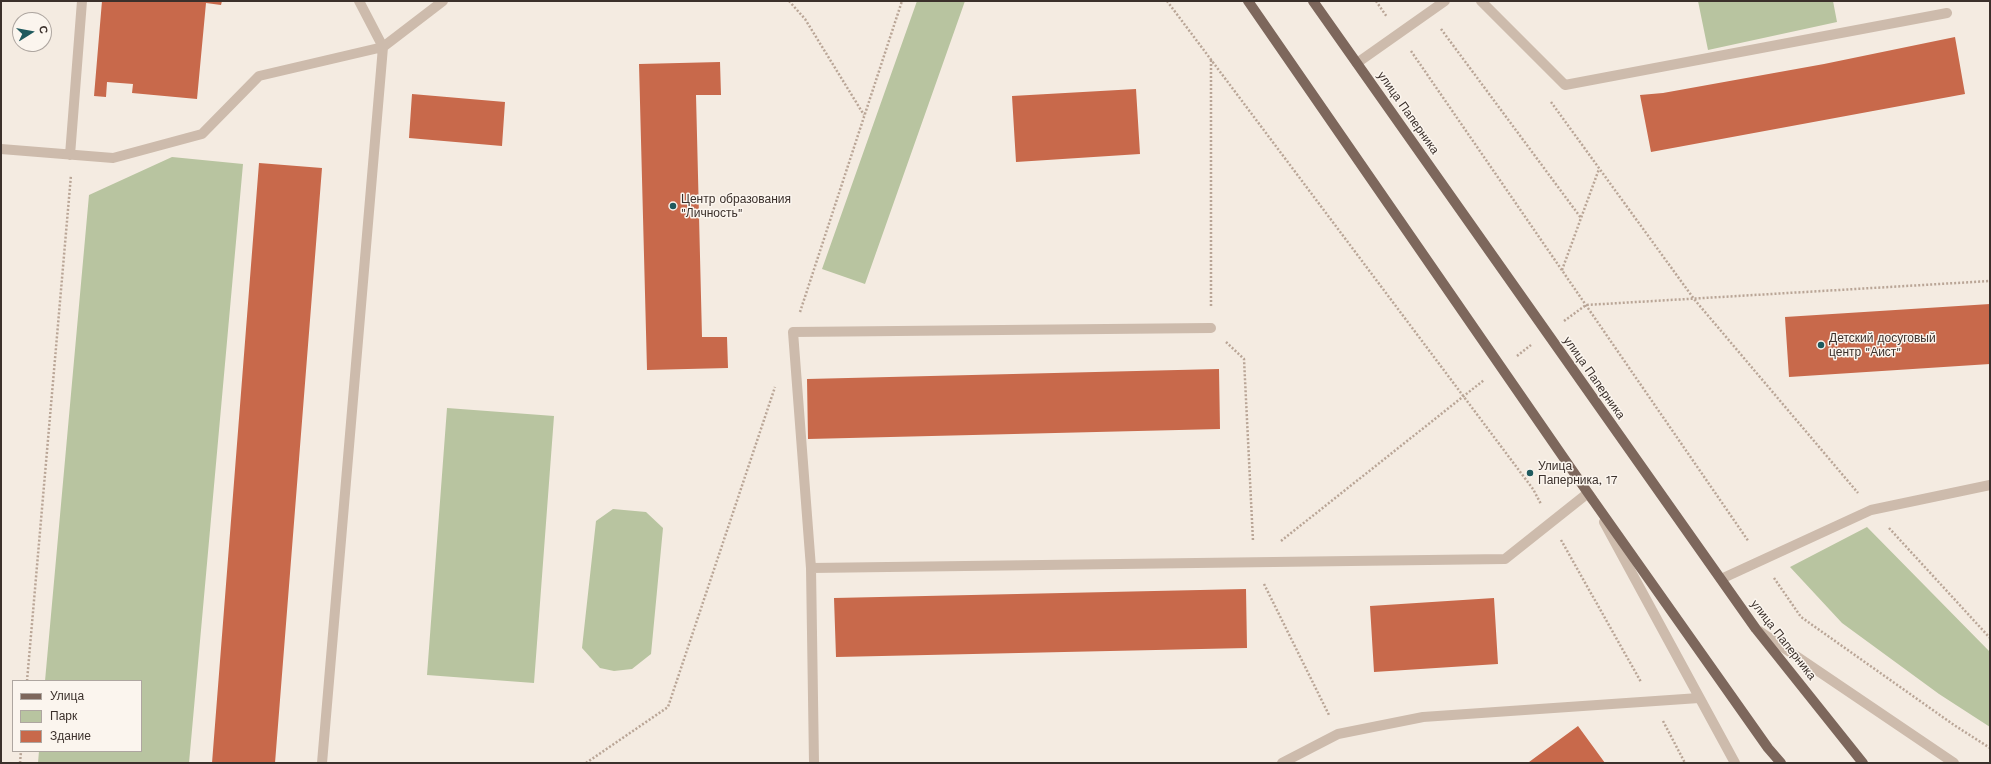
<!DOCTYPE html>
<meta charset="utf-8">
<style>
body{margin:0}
#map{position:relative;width:1991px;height:764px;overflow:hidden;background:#f4ebe1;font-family:"Work Sans",sans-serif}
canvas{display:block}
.frame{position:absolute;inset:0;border:2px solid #3b302b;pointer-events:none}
.legend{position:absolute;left:12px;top:680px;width:130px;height:72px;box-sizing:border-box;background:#fbf5ee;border:1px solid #aea6a0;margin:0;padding:5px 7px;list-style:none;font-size:12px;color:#3b302b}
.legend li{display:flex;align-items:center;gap:8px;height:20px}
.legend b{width:20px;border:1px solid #aea6a0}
.north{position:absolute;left:12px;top:12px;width:40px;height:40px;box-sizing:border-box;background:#fbf5ee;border:1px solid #aea6a0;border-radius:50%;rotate:79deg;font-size:11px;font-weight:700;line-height:16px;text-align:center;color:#3b302b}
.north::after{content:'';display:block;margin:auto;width:14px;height:18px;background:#1f5a5e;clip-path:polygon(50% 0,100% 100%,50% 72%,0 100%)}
</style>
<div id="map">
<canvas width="1991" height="764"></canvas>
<div class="frame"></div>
<ul class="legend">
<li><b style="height:5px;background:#7d675c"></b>Улица</li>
<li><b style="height:11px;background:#b8c4a0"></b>Парк</li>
<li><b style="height:11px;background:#c8694b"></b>Здание</li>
</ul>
<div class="north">С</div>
</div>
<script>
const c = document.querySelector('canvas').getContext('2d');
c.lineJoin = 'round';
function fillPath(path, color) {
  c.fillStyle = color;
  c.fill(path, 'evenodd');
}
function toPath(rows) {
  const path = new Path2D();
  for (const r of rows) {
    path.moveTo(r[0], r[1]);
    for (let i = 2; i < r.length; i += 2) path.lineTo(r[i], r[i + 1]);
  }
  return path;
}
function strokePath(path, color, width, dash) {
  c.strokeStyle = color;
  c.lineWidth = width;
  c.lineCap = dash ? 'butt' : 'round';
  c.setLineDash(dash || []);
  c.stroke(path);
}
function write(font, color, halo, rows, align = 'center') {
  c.font = font + ' "Work Sans",sans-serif';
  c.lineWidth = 3;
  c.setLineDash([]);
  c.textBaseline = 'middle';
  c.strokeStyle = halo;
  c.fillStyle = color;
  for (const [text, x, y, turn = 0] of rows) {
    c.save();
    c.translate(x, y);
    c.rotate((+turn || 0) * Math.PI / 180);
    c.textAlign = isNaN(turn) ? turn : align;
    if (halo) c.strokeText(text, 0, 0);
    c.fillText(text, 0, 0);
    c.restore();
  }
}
fillPath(toPath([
 [917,1,965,1,865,284,822,269],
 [1698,1,1833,1,1837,22,1708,50],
 [172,157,243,164,189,763,38,763,39,751,141,751,141,681,45,681,89,195],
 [447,408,554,416,534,683,427,675],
 [613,509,646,512,663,528,651,654,632,669,614,671,600,668,582,648,596,521],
 [1867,527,1990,652,1990,727,1939,694,1842,623,1790,567]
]), '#b8c4a0');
fillPath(toPath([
 [102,1,222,1,221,5,206,3,197,99,132,93,133,84,107,82,106,97,94,96],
 [1955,37,1965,94,1651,152,1640,95,1663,93,1824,64],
 [720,62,721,95,696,95,702,337,727,337,728,368,647,370,639,64],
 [1136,89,1140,154,1016,162,1012,96],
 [412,94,505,102,502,146,409,138],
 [259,163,322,168,275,763,212,763],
 [1990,304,1990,364,1789,377,1785,317],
 [1219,369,1220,429,808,439,807,379],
 [1246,589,1247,648,836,657,834,598],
 [1494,598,1498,664,1374,672,1370,606],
 [1578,726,1605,763,1530,763,1529,762]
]), '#c8694b');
strokePath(toPath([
 [789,1,805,19,864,115],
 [1167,1,1533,489,1541,504],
 [1376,1,1387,17],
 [1441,29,1581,218],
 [1411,51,1749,542],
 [1211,60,1211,307],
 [1551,102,1694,299,1858,493],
 [1562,270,1599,169],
 [800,312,902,1],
 [1564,321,1586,305,1990,281],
 [1226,342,1244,359,1253,541],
 [1517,356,1531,345],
 [1889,528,1990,638],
 [1561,540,1641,682],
 [1281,541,1484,380],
 [1774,578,1801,617,1954,725,1990,748],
 [1264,584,1329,715],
 [27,681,71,175],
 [1663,721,1685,763],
 [20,763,21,751],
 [586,763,668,707,775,387]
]), '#b9a596', 2.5, [2, 2]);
strokePath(toPath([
 [1481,1,1565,85,1947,13],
 [1357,63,1445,1],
 [1,149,113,158,202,134,259,76,383,47,443,1],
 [70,155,82,1],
 [1604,522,1735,763],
 [811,568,1505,559,1588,493,1592,499],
 [1721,579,1871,510,1990,485],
 [1759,631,1954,763],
 [322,763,383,47,359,1],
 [814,763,811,568,793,332,1211,328],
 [1282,763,1338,734,1423,717,1699,698]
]), '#cdbbac', 10);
strokePath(toPath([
 [1248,1,1588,493,1768,748,1781,763],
 [1313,1,1756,629,1863,763]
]), '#7d675c', 10);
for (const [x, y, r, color] of [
 [673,206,4,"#1f5a5e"],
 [1821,345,4,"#1f5a5e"],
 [1530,473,4,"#1f5a5e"]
]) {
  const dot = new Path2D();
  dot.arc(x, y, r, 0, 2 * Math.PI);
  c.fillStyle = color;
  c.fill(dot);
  strokePath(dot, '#fbf5ee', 1.5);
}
write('12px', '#3b302b', '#fbf5ee', [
 ["улица Паперника",1408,113,55],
 ["улица Паперника",1594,378,55],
 ["улица Паперника",1783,640,52]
]);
write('12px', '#3b302b', '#fbf5ee', [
 ["Центр образования",681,199],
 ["\"Личность\"",681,213],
 ["Детский досуговый",1829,338],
 ["центр \"Аист\"",1829,352],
 ["Улица",1538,466],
 ["Паперника, 17",1538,480]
], 'left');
</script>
